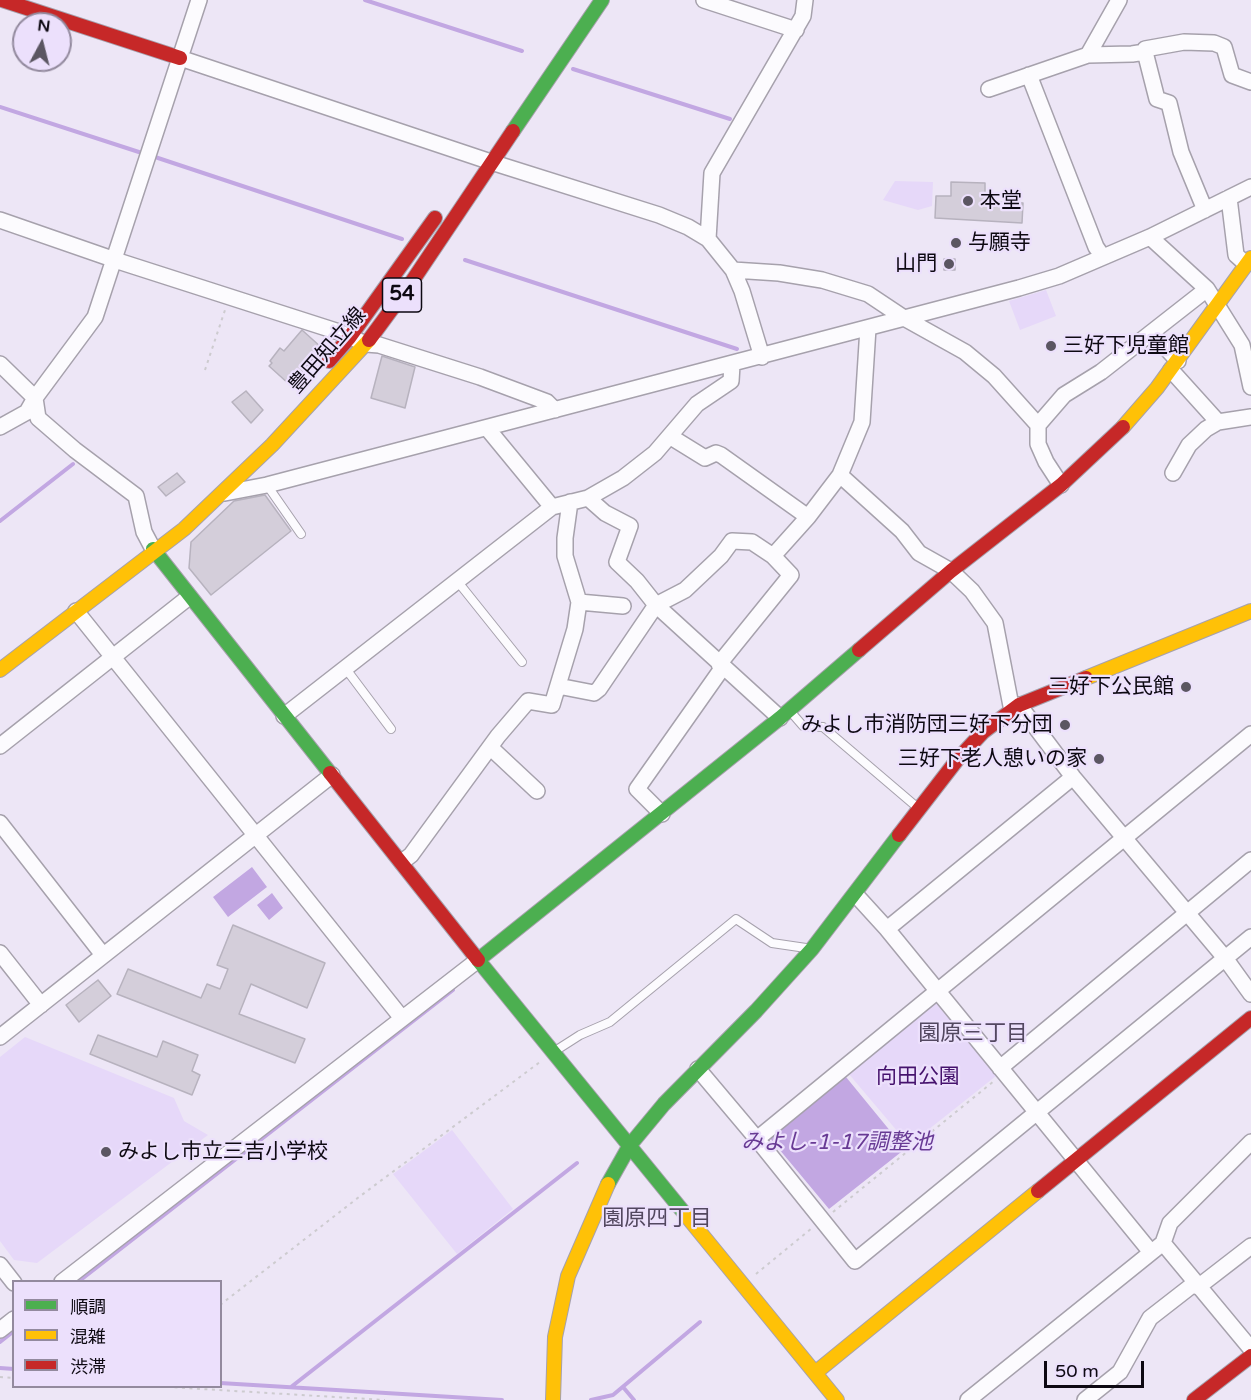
<!DOCTYPE html>
<meta charset="utf-8">
<style>
body{margin:0}
#map{position:relative;width:1251px;height:1400px;overflow:hidden;background:#ede6f6;font-family:"Varela Round","Noto Sans JP",sans-serif}
canvas{display:block}
.legend{position:absolute;left:12px;top:1280px;width:210px;height:108px;box-sizing:border-box;background:#ece0fc;border:2px solid #938a9e;margin:0;padding:8px 10px;list-style:none;font-size:18px;color:#0d0912}
.legend li{display:flex;align-items:center;gap:12px;height:30px}
.legend b{width:30px;border:2px solid #938a9e}
.north{position:absolute;left:12px;top:12px;width:60px;height:60px;box-sizing:border-box;background:#ece0fc;border:2px solid #938a9e;border-radius:50%;rotate:7deg;font-size:16px;font-weight:700;line-height:24px;text-align:center;color:#0d0912}
.north::after{content:'';display:block;margin:auto;width:21px;height:27px;background:#5b5662;clip-path:polygon(50% 0,100% 100%,50% 72%,0 100%)}
.scale{position:absolute;left:1044px;top:1361px;width:100px;height:27px;box-sizing:border-box;border:3px solid #0d0912;border-top:0;padding-left:8px;font-size:18px;line-height:21px;white-space:nowrap;color:#0d0912;-webkit-text-stroke:4px #ece0fc;paint-order:stroke}
</style>
<div id="map">
<canvas width="1251" height="1400"></canvas>
<ul class="legend">
<li><b style="height:8px;background:#4caf50"></b>順調</li>
<li><b style="height:8px;background:#ffc107"></b>混雑</li>
<li><b style="height:8px;background:#c62828"></b>渋滞</li>
</ul>
<div class="north">N</div>
<div class="scale">50 m</div>
</div>
<script>
const c = document.querySelector('canvas').getContext('2d');
c.lineJoin = 'round';
function fillPath(path, color) {
  c.fillStyle = color;
  c.fill(path, 'evenodd');
}
function toPath(rows) {
  const path = new Path2D();
  for (const r of rows) {
    path.moveTo(r[0], r[1]);
    for (let i = 2; i < r.length; i += 2) path.lineTo(r[i], r[i + 1]);
  }
  return path;
}
function strokePath(path, color, width, dash) {
  c.strokeStyle = color;
  c.lineWidth = width;
  c.lineCap = dash ? 'butt' : 'round';
  c.setLineDash(dash || []);
  c.stroke(path);
}
function write(font, color, halo, rows, align = 'center') {
  c.font = font + ' "Varela Round","Noto Sans JP",sans-serif';
  c.lineWidth = 4.5;
  c.setLineDash([]);
  c.textBaseline = 'middle';
  c.strokeStyle = halo;
  c.fillStyle = color;
  for (const [text, x, y, turn = 0] of rows) {
    c.save();
    c.translate(x, y);
    c.rotate((+turn || 0) * Math.PI / 180);
    c.textAlign = isNaN(turn) ? turn : align;
    if (halo) c.strokeText(text, 0, 0);
    c.fillText(text, 0, 0);
    c.restore();
  }
}
fillPath(toPath([
 [895,181,933,182,932,206,918,210,883,200],
 [1046,290,1056,316,1020,330,1009,301],
 [935,1002,996,1076,909,1145,848,1073],
 [25,1037,174,1098,184,1121,208,1135,37,1263,14,1260,0,1241,0,1057],
 [452,1130,513,1209,457,1254,393,1174]
]), '#e6d8f9');
fillPath(toPath([
 [252,867,267,887,228,917,213,897],
 [272,893,283,908,269,920,257,905],
 [846,1077,905,1149,829,1209,769,1137]
]), '#c2a7e2');
strokePath(toPath([
 [365,0,522,51],
 [573,69,730,119],
 [0,107,145,154],
 [152,156,402,239],
 [465,260,737,349],
 [0,521,73,464],
 [78,1282,453,990],
 [0,1342,14,1331],
 [0,1368,14,1369],
 [220,1383,502,1400],
 [291,1387,577,1163],
 [623,1387,634,1400],
 [591,1400,613,1395,700,1322]
]), '#c2a7e2', 4);
const building = toPath([
 [951,182,985,183,985,202,1023,203,1022,223,935,218,936,196,951,196,951,182],
 [944,259,955,259,955,270,944,270,944,259],
 [302,330,322,348,290,385,269,366,272,363,270,361,280,348,284,351,302,330],
 [382,356,415,367,405,408,371,398,382,356],
 [246,391,263,410,251,423,232,402,246,391],
 [177,473,185,482,166,496,158,487,177,473],
 [265,495,291,531,211,595,189,568,191,542,234,501,265,495],
 [233,925,325,963,307,1008,251,984,239,1014,305,1039,295,1063,117,994,128,969,201,998,207,984,220,989,228,969,217,965,233,925],
 [98,980,111,996,79,1022,66,1005,98,980],
 [98,1035,157,1057,163,1041,198,1055,192,1071,200,1075,192,1095,90,1054,98,1035]
]);
fillPath(building, '#d4ceda');
strokePath(building, '#b7b2be', 1.5);
const lane = toPath([
 [267,485,301,534],
 [458,582,522,662],
 [346,669,391,729],
 [790,711,803,726,823,727,918,808],
 [555,1051,580,1035,610,1022,736,919,772,943,806,948]
]);
const street = toPath([
 [704,0,796,30],
 [1119,0,1088,55,1132,54,1145,52,1145,49,1184,42,1214,43,1224,47,1232,75,1251,82],
 [1145,52,1157,99,1169,103,1181,152,1205,210],
 [180,58,491,162,659,215,688,227,708,239,733,270,742,291,762,357],
 [1029,75,1096,247,1103,257],
 [989,89,1088,55],
 [1229,198,1236,255,1246,264],
 [0,220,121,262,339,332,366,344,379,345,480,377,547,402,555,410],
 [1150,237,1207,289,1242,345,1251,387],
 [708,239,712,173,803,16,805,0],
 [733,270,779,273,822,280,868,294,904,318,965,352,994,376,1038,425,1064,395,1101,372,1207,289],
 [1152,333,1178,361],
 [0,364,35,398,95,317,199,0],
 [1171,370,1218,422],
 [1038,425,1038,444,1046,462,1061,485],
 [0,427,27,412,35,398,38,418,75,450,136,496,144,532,153,549],
 [487,428,552,507],
 [671,437,705,458,716,453,721,455,808,517],
 [1173,473,1189,445,1206,429,1218,422,1251,417],
 [840,475,902,531,919,553,951,571,972,591,995,623,1012,711],
 [225,493,267,485,1019,288,1059,276,1150,237,1251,187],
 [588,498,605,513,630,526,617,562,637,581,656,605,780,718],
 [579,602,623,606],
 [76,611,401,1017],
 [719,664,791,575,773,556,808,517,840,475,862,422,868,328],
 [558,686,594,693,599,689,656,605,685,590,721,556,732,541,752,542,773,556],
 [1019,705,1073,777,1225,958,1251,994],
 [284,716,552,507,588,498,623,478,655,453,697,404,731,381,732,365],
 [0,746,189,597],
 [491,748,537,791],
 [662,814,637,789,723,667],
 [0,823,103,955],
 [402,862,411,855,498,736,528,701,552,705,575,629,579,602,565,556,565,538,570,502],
 [856,895,887,929,1150,1251],
 [887,929,1073,777],
 [0,953,41,1005],
 [0,1037,332,775],
 [1000,1068,1251,860],
 [698,1069,757,1139,1251,734],
 [757,1139,855,1261,1251,937],
 [1163,1243,1251,1349],
 [0,1265,14,1283],
 [62,1282,478,960],
 [1198,1287,1251,1246],
 [0,1330,14,1319],
 [968,1400,1163,1243,1170,1223,1251,1142],
 [1085,1400,1120,1372,1150,1318,1195,1283]
]);
const fast = toPath([
 [513,131,602,0],
 [153,549,330,773],
 [478,960,685,1214],
 [478,960,780,718,859,650],
 [608,1184,630,1145,664,1104,756,1011,812,949,899,835]
]);
const slow = toPath([
 [1123,427,1157,388,1251,258],
 [0,670,184,529,272,445,369,340],
 [1086,678,1251,611],
 [685,1214,837,1400],
 [815,1373,1038,1191],
 [553,1400,555,1337,568,1276,608,1184]
]);
const jam = toPath([
 [2,0,180,58],
 [369,340,411,283,513,131],
 [329,361,349,338,435,218],
 [859,650,951,571,1061,485,1123,427],
 [330,773,478,960],
 [899,835,957,760,983,732,1019,705,1086,678],
 [1038,1191,1251,1018],
 [1194,1400,1251,1356]
]);
strokePath(lane, '#a6a1ac', 10);
strokePath(street, '#a6a1ac', 18);
strokePath(fast, '#a6a1ac', 16);
strokePath(slow, '#a6a1ac', 16);
strokePath(jam, '#a6a1ac', 16);
strokePath(toPath([
 [205,370,225,310],
 [833,1212,994,1081],
 [756,1274,812,1228],
 [220,1305,359,1197,540,1062],
 [0,1377,14,1378],
 [152,1386,385,1400]
]), '#cdcbcf', 2, [3, 4.5]);
strokePath(lane, '#fcfbfe', 8);
strokePath(street, '#fcfbfe', 15);
strokePath(fast, '#4caf50', 14);
strokePath(slow, '#ffc107', 14);
strokePath(jam, '#c62828', 14);
for (const [x, y, r, color] of [
 [968,201,6,"#5b5662"],
 [956,243,6,"#5b5662"],
 [949,264,6,"#5b5662"],
 [1051,346,6,"#5b5662"],
 [1186,687,6,"#5b5662"],
 [1065,725,6,"#5b5662"],
 [1099,759,6,"#5b5662"],
 [106,1152,6,"#5b5662"]
]) {
  const dot = new Path2D();
  dot.arc(x, y, r, 0, 2 * Math.PI);
  c.fillStyle = color;
  c.fill(dot);
  strokePath(dot, '#ece0fc', 2);
}
for (const [x, y, w] of [
 [402,295,39]
]) {
  const box = new Path2D();
  box.roundRect(x - w / 2, y - 17, w, 34, 4.5);
  c.fillStyle = '#ece0fc';
  c.fill(box);
  strokePath(box, '#0d0912', 1.5);
}
write('bold 20px', '#0d0912', null, [
 ["54",402,295]
]);
write('21px', '#0d0912', '#ece0fc', [
 ["本堂",980,201],
 ["与願寺",968,243],
 ["山門",937,264,"right"],
 ["三好下児童館",1063,346],
 ["三好下公民館",1174,687,"right"],
 ["みよし市消防団三好下分団",1053,725,"right"],
 ["三好下老人憩いの家",1087,759,"right"],
 ["みよし市立三吉小学校",118,1152]
], 'left');
write('21px', '#0d0912', '#ece0fc', [
 ["豊田知立線",328,351,-49]
]);
write('21px', '#45126d', '#ece0fc', [
 ["向田公園",918,1077]
]);
write('22px', '#534860', '#ece0fc', [
 ["園原三丁目",973,1034],
 ["園原四丁目",657,1219]
]);
write('italic 22px', '#683a94', '#ece0fc', [
 ["みよし-1-17調整池",837,1143]
]);
</script>
